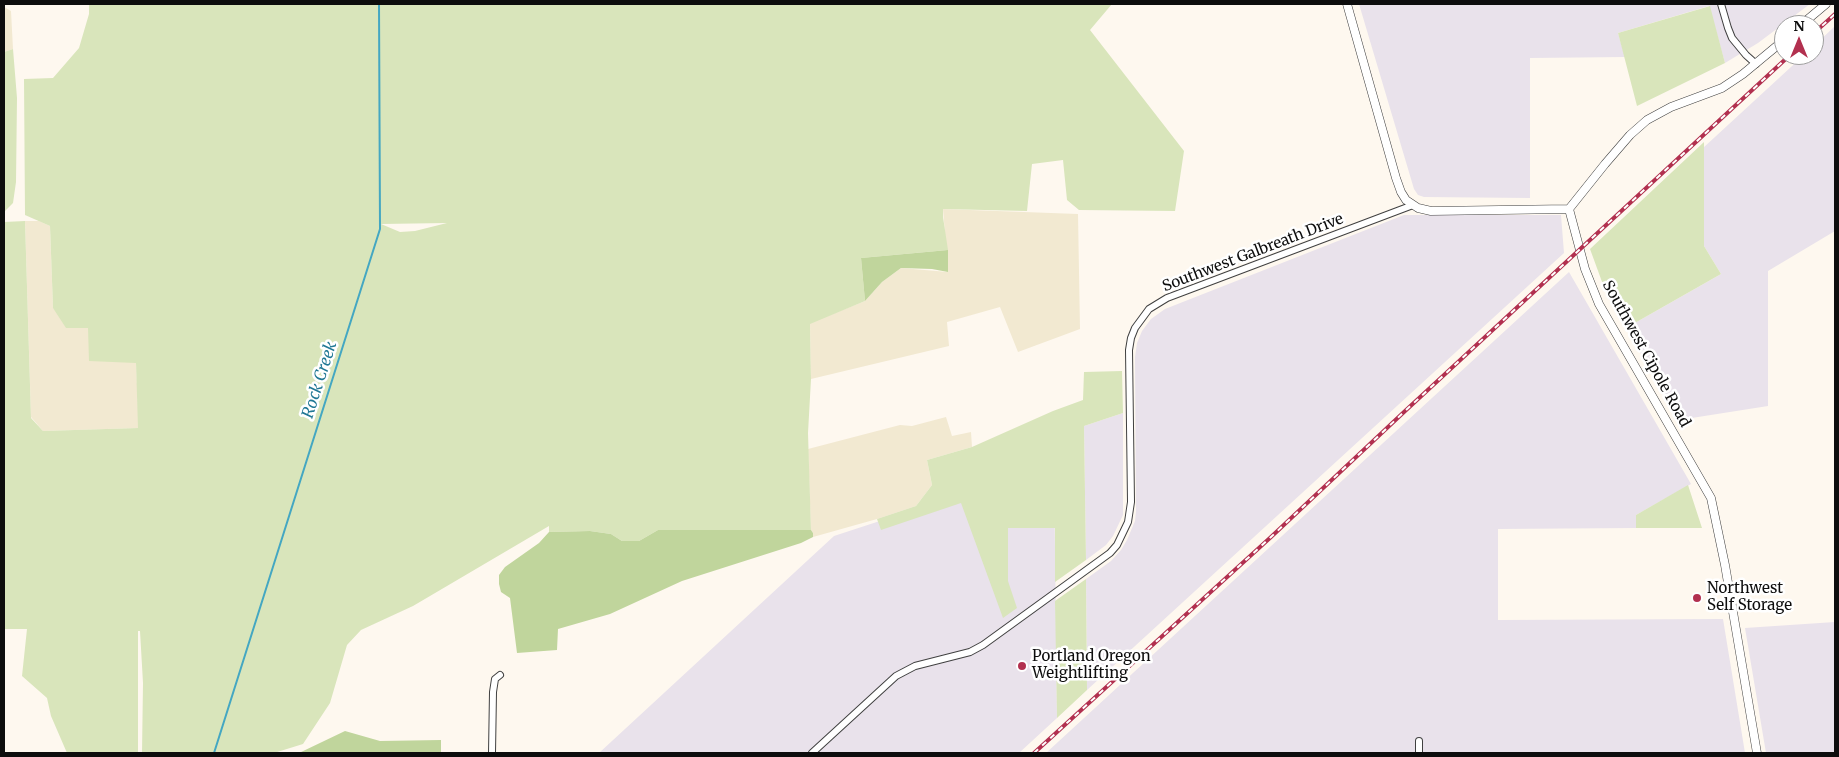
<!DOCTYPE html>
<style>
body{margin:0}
#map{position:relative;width:1839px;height:757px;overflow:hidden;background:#fef8ef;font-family:Merriweather,serif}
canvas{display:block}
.frame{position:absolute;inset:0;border:5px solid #0d0d0d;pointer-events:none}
.north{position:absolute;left:1774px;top:15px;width:50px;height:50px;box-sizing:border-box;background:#fff;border:1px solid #9e9e9e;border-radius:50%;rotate:0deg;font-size:14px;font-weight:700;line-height:20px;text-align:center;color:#0d0d0d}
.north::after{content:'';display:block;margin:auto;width:18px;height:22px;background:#b2304f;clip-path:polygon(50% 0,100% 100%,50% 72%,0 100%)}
</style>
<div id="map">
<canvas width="1839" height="757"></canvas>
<div class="frame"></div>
<div class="north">N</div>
</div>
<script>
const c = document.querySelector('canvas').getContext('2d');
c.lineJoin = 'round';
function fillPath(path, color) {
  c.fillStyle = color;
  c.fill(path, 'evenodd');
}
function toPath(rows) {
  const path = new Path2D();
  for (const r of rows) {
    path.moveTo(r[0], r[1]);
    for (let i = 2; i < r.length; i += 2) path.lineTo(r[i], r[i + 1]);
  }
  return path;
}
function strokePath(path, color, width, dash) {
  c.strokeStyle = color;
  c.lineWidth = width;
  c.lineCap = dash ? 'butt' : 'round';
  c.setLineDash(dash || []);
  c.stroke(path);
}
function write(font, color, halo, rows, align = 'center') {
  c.font = font + ' Merriweather,serif';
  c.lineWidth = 5;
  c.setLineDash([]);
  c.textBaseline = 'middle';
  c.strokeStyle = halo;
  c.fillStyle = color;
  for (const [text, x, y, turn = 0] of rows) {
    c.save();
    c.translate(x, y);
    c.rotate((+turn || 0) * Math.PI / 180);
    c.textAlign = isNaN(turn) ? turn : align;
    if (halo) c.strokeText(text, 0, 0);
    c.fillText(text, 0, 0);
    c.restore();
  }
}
fillPath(toPath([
 [1359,4,1810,4,1758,43,1725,63,1709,6,1618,33,1625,57,1530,58,1530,198,1424,197,1418,195,1414,189],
 [1835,26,1835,231,1768,271,1768,406,1679,420,1626,328,1721,274,1704,246,1703,148,1804,55,1814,55,1814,46],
 [1404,215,1561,215,1564,253,1087,690,1086,579,1111,561,1121,550,1127,540,1135,521,1136,511,1135,357,1137,343,1142,331,1151,319,1165,309],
 [1569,272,1691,484,1636,515,1636,528,1498,529,1498,620,1723,619,1745,753,1046,753],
 [1123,413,1123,515,1113,536,1106,545,1086,560,1084,426],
 [1054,464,1057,718,1019,753,599,753,834,536],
 [1835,622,1835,753,1766,753,1745,628]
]), '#e9e2eb');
fillPath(toPath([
 [4,7,11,11,13,49,4,52],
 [943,209,1078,214,1080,329,1018,352,1000,307,947,322,949,346,811,379,810,323,865,301,882,282,901,268,948,272],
 [25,221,39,221,50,226,53,308,88,328,136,363,139,428,43,431,31,417],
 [946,417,952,436,971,432,972,447,927,460,932,485,916,506,877,519,813,537,813,533,811,530,808,449,900,425,912,426]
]), '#f2e9d1');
fillPath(toPath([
 [89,4,1112,4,1090,30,1184,151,1175,211,1079,210,1067,200,1063,160,1032,164,1027,211,943,209,943,217,948,250,861,258,865,301,810,324,811,379,808,433,811,530,658,530,639,541,622,541,611,534,590,531,549,532,549,526,413,606,361,630,347,645,330,703,303,744,274,753,142,753,143,683,140,631,138,631,138,753,67,753,51,716,47,698,22,676,27,629,4,629,4,222,25,221,31,418,43,431,138,428,136,363,89,361,88,328,66,328,53,308,50,226,25,215,24,79,53,78,79,48,89,14],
 [447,223,415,231,400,232,381,224],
 [1710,6,1725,63,1637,106,1618,33],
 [13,49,17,98,16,182,13,203,4,212,4,52],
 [1704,142,1704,246,1721,274,1626,328,1605,290,1590,249],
 [1122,371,1123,413,1084,426,1086,560,1055,582,1055,528,1008,528,1008,581,1017,608,1003,618,961,503,881,530,877,519,916,506,932,485,927,460,972,447,1053,411,1083,400,1084,372],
 [1688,485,1702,528,1636,528,1636,515],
 [1086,579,1087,690,1057,718,1055,601]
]), '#d9e5bb');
fillPath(toPath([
 [948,250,948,272,932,269,901,268,882,282,865,301,861,258],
 [658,530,811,530,813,533,813,537,801,543,682,581,610,614,558,629,557,650,517,653,510,598,501,592,499,584,499,575,505,567,539,543,549,532,590,531,611,534,622,541,639,541],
 [345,731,380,741,441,740,441,753,299,753]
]), '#c0d59c');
strokePath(toPath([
 [214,753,380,229,379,4]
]), '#44a7c2', 2);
const minor = toPath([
 [1721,4,1728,28,1732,38,1746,55,1756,64],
 [1419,741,1419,753],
 [492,753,493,692,495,679,500,675],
 [812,753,896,676,915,666,970,652,983,645,1110,553,1117,545,1128,522,1131,502,1129,350,1131,338,1135,328,1149,309,1167,298,1413,205]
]);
const tertiary = toPath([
 [1347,4,1396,178,1401,192,1406,200,1418,208,1431,211,1569,209],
 [1801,25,1826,4],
 [1569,209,1585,269,1599,304,1711,498,1725,565,1757,753],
 [1569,209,1605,164,1630,135,1647,120,1671,107,1722,88,1743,74,1784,40]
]);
strokePath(minor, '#404040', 8);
strokePath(tertiary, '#404040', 9);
strokePath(minor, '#fff', 6);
strokePath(tertiary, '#fff', 8);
const rail = toPath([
 [1814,33,1835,14],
 [1034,753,1271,537,1404,412,1790,55]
]);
strokePath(rail, '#b2304f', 4);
strokePath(rail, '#fff', 2, [5.5]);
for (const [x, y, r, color] of [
 [1697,598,5,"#b2304f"],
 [1022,666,5,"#b2304f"]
]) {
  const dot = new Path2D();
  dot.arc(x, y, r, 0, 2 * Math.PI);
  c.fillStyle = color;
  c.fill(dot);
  strokePath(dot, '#fff', 2);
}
write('15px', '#0d0d0d', '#fff', [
 ["Southwest Galbreath Drive",1253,253,-21],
 ["Southwest Cipole Road",1646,354,61]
]);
write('15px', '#0d0d0d', '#fff', [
 ["Northwest",1707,589],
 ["Self Storage",1707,606],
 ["Portland Oregon",1032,657],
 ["Weightlifting",1032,674]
], 'left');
write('italic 16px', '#217895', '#fff', [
 ["Rock Creek",320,380,-72]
]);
</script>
